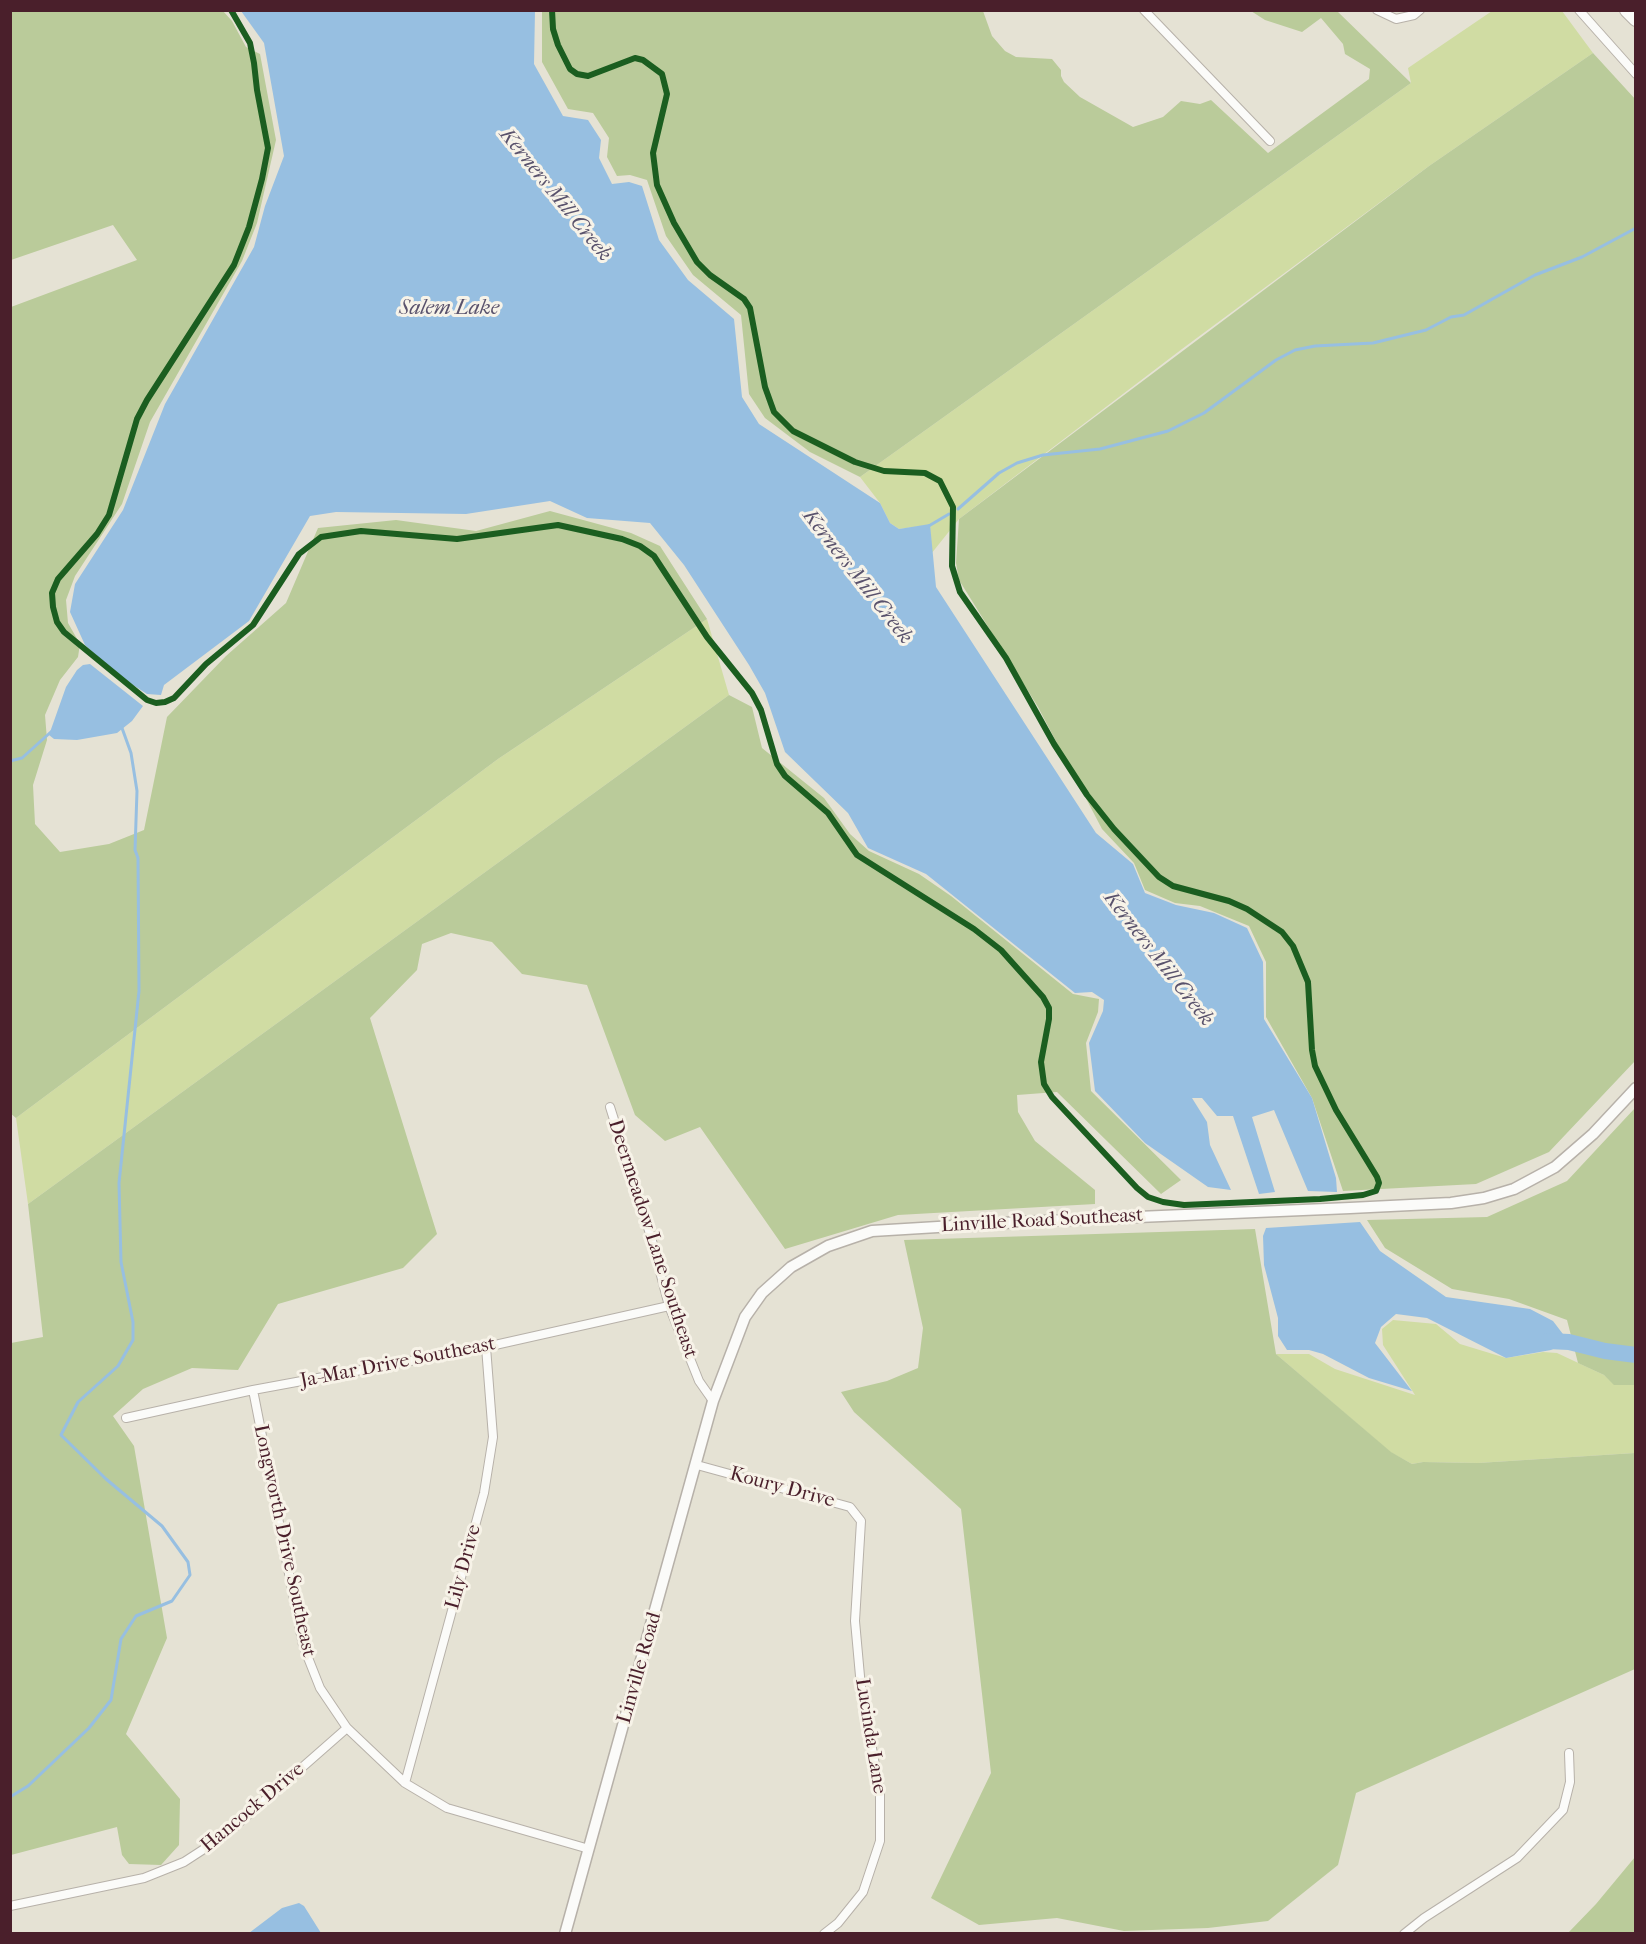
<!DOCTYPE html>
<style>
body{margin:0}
#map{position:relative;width:1646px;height:1944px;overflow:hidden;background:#e5e2d4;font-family:"IM FELL French Canon",serif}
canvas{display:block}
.frame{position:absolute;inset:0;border:12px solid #4a1f2b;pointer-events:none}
</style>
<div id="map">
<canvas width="1646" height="1944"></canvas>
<div class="frame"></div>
</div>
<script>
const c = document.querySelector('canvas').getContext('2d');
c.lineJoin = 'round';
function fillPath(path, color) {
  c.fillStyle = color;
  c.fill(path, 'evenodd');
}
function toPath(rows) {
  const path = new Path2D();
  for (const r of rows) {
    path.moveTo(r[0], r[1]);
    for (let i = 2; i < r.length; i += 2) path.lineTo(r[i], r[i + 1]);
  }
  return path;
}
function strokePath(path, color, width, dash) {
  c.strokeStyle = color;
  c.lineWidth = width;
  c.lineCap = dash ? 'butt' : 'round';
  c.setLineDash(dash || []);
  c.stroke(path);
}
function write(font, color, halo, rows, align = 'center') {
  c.font = font + ' "IM FELL French Canon",serif';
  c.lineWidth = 6;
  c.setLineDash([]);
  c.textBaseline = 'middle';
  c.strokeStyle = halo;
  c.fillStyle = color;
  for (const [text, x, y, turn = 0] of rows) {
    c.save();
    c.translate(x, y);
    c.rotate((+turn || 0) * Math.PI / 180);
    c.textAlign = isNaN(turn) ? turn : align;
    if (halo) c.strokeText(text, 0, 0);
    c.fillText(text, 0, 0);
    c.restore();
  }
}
fillPath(toPath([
 [1492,11,1562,11,1593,53,1429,166,1182,349,959,519,931,554,930,525,899,529,890,523,880,503,860,477,1411,83,1408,68],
 [707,619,729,695,28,1204,16,1118,498,759],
 [1393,1320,1436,1324,1460,1344,1506,1358,1543,1352,1557,1353,1604,1375,1614,1384,1635,1385,1635,1453,1478,1463,1423,1462,1412,1464,1390,1452,1276,1354,1309,1354,1335,1369,1415,1395,1383,1345,1382,1329]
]), '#d0dca3');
fillPath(toPath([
 [10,11,223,11,232,21,246,47,260,54,276,140,257,223,242,261,150,422,122,504,75,576,66,600,68,623,80,644,78,657,60,680,45,715,47,740,33,785,35,824,60,852,109,844,144,830,167,717,226,656,286,603,318,528,396,520,476,531,550,511,631,533,660,546,707,619,498,759,16,1118,10,1113,11,307,137,260,113,225,11,260],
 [542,11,983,11,992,36,1005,51,1016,57,1052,59,1061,70,1061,76,1064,82,1080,97,1133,127,1163,117,1181,101,1200,104,1211,100,1268,153,1369,79,1370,69,1345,54,1343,44,1321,18,1302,32,1265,20,1251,11,1337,11,1411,83,860,477,810,452,765,418,749,394,741,315,693,275,666,236,647,180,630,175,617,176,607,157,609,138,593,113,568,109,542,62],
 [1593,53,1636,100,1635,1061,1549,1152,1476,1184,1343,1191,1312,1098,1266,1017,1266,962,1249,926,1200,906,1175,903,1145,890,1134,863,1102,829,1038,707,959,580,956,563,959,519,1429,166],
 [729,695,752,707,762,748,824,798,850,834,869,851,919,874,951,896,1073,994,1099,999,1098,1012,1086,1043,1091,1091,1181,1180,1161,1194,1057,1092,1017,1095,1018,1112,1035,1141,1095,1190,1095,1204,898,1215,785,1249,700,1127,665,1141,635,1115,587,985,522,974,492,942,451,933,422,944,417,970,370,1018,437,1234,403,1268,278,1304,238,1370,192,1368,143,1389,113,1416,134,1446,167,1638,126,1734,180,1799,179,1845,161,1865,129,1864,122,1855,117,1827,11,1855,11,1343,43,1337,28,1204],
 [1635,1108,1635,1385,1614,1385,1604,1375,1578,1363,1567,1320,1509,1299,1452,1289,1385,1248,1367,1220,1487,1217,1567,1181],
 [1255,1229,1276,1354,1391,1452,1412,1464,1423,1462,1478,1463,1635,1453,1635,1669,1356,1793,1338,1865,1268,1921,1208,1928,1124,1931,1057,1918,979,1925,931,1898,991,1773,961,1509,854,1412,841,1392,887,1381,918,1368,923,1328,904,1240],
 [1635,1857,1635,1933,1568,1933,1596,1904]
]), '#bacb9a');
fillPath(toPath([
 [241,11,535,11,534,64,563,116,588,120,601,140,599,158,612,184,629,182,642,186,659,240,688,280,734,319,742,397,759,424,880,503,890,523,899,529,930,524,936,587,1096,833,1133,864,1145,893,1176,905,1214,913,1247,928,1263,962,1264,1019,1312,1098,1336,1178,1337,1192,1308,1191,1274,1110,1252,1117,1275,1192,1259,1194,1233,1116,1217,1116,1202,1098,1192,1098,1207,1122,1210,1145,1231,1190,1208,1187,1145,1143,1095,1091,1089,1043,1103,1011,1104,1000,1092,992,1075,993,926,874,868,848,848,813,785,752,765,693,749,665,684,565,650,523,587,518,550,501,466,514,336,512,310,516,249,621,164,685,161,695,147,694,116,674,85,645,70,612,75,584,123,510,165,404,254,247,265,206,284,156,264,43],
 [90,664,143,706,132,721,117,733,77,740,54,739,49,735,66,687,77,670,83,665],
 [1360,1222,1380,1251,1446,1297,1530,1309,1553,1321,1569,1342,1551,1350,1506,1358,1427,1318,1396,1314,1381,1327,1375,1343,1412,1391,1369,1378,1323,1354,1309,1350,1287,1350,1278,1336,1278,1318,1264,1265,1263,1236,1266,1228],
 [299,1903,304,1906,321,1933,249,1933,282,1908]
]), '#97bfe1');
strokePath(toPath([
 [958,509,999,473,1017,463,1043,455,1100,449,1168,431,1204,413,1276,360,1295,350,1315,346,1373,343,1426,330,1451,317,1464,315,1535,275,1582,257,1636,228],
 [927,527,949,514],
 [10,761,22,758,52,731],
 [10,1797,28,1786,89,1728,111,1700,121,1639,136,1616,172,1601,190,1575,188,1562,162,1526,106,1479,61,1435,78,1402,118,1366,133,1340,133,1322,121,1262,119,1183,139,991,138,858,135,850,137,791,131,753,122,728]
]), '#97bfe1', 3);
strokePath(toPath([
 [1548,1341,1569,1342,1605,1351,1636,1355]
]), '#97bfe1', 16);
const minor = toPath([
 [1144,10,1270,141],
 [1377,10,1396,19,1414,15,1420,10],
 [1579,10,1636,74],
 [610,1107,651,1237,669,1306,699,1381,713,1401],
 [253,1390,303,1645,320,1688,347,1728,405,1783,447,1808,589,1849],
 [126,1418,253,1390,486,1347,669,1306],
 [697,1465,850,1507,861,1521,855,1621,861,1687,880,1793,880,1841,863,1892,838,1923,824,1934],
 [405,1783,484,1493,493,1437,486,1347],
 [10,1906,144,1878,184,1862,224,1836,347,1728],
 [1404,1934,1424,1918,1517,1858,1563,1810,1570,1782,1569,1753]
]);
const secondary = toPath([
 [565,1934,713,1401,745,1317,762,1293,791,1267,828,1246,872,1231,1020,1222,1350,1208,1451,1203,1484,1198,1514,1189,1555,1167,1593,1134,1636,1088]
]);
const motorway = toPath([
 [1627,10,1636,19]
]);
strokePath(minor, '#b7b1a9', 10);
strokePath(secondary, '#b7b1a9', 13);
strokePath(motorway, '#b7b1a9', 16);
strokePath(minor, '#fbfbf9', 8);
strokePath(secondary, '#fbfbf9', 10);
strokePath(motorway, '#fbfbf9', 14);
strokePath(toPath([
 [231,10,250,43,254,63,257,90,268,148,262,179,249,227,234,265,147,400,137,419,109,515,97,534,58,579,52,593,53,607,57,622,64,632,147,700,156,703,165,702,174,698,206,664,253,625,299,554,321,537,361,531,457,539,558,525,622,539,640,546,654,556,707,637,752,693,761,710,777,764,785,776,828,813,857,855,974,929,1001,950,1043,997,1049,1008,1049,1019,1041,1062,1044,1084,1052,1097,1137,1188,1148,1197,1163,1202,1184,1205,1320,1199,1363,1195,1376,1191,1379,1183,1377,1177,1336,1110,1315,1066,1312,1050,1308,982,1293,946,1282,932,1247,909,1229,901,1173,886,1159,877,1114,829,1087,795,1054,744,1006,658,960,592,952,566,953,507,940,481,925,473,884,471,855,462,793,431,774,412,765,387,750,308,744,299,710,275,697,262,674,223,657,185,653,153,667,94,662,74,643,60,635,58,588,76,577,74,570,69,558,45,553,29,552,10]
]), '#1b5e20', 6);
write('20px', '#4a1f2b', '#f7f3e8', [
 ["Linville Road Southeast",1042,1221,-3],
 ["Deermeadow Lane Southeast",652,1239,72],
 ["Ja-Mar Drive Southeast",398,1363,-11],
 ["Koury Drive",782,1488,15],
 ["Longworth Drive Southeast",284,1541,78],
 ["Lily Drive",464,1567,-75],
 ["Linville Road",640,1668,-74],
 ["Lucinda Lane",870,1736,81],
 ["Hancock Drive",253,1808,-40]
]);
write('italic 21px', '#59526c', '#f7f3e8', [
 ["Kerners Mill Creek",555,195,51],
 ["Salem Lake",449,309],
 ["Kerners Mill Creek",857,577,52],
 ["Kerners Mill Creek",1158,959,52]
]);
</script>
